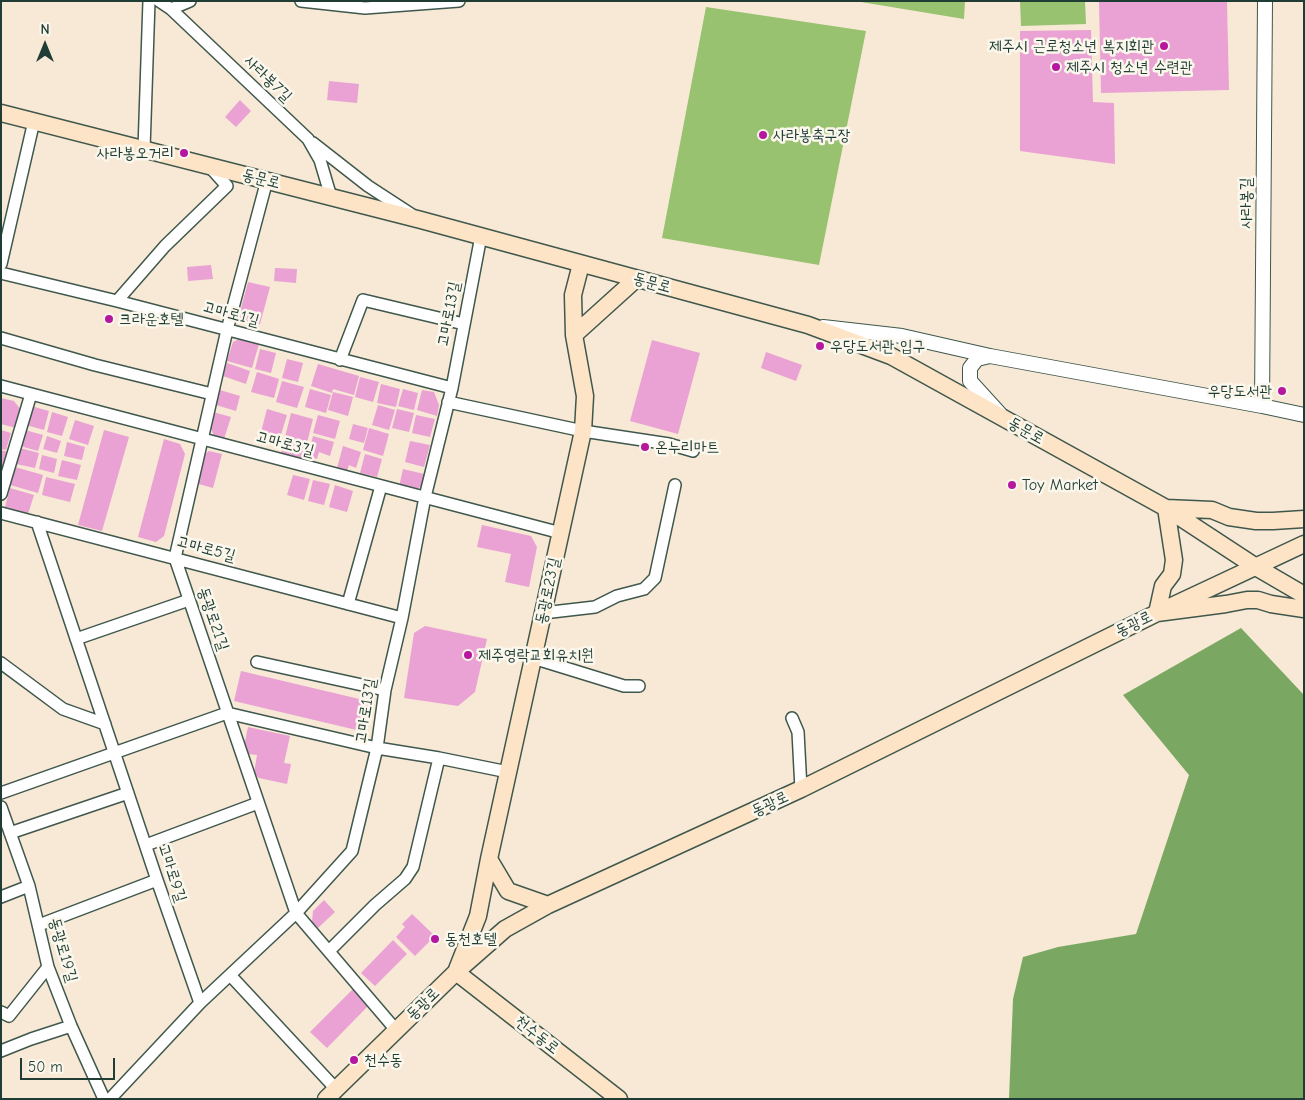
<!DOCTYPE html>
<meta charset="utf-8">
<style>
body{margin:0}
#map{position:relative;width:1305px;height:1100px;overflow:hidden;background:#f7e9d5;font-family:"Comic Neue",sans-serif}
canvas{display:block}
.frame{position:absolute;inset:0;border:2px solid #1f3d34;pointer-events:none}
.north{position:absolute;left:20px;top:20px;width:50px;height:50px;-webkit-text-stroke:4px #fbf7ec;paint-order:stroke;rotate:0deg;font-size:14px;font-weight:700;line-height:20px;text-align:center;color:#1f3d34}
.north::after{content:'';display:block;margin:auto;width:18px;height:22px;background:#1f3d34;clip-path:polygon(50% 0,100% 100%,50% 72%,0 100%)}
.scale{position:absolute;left:20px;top:1058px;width:95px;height:22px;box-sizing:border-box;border:2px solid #1f3d34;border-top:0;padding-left:6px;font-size:15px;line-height:18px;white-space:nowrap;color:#1f3d34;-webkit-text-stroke:4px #fbf7ec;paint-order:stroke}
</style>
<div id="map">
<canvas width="1305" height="1100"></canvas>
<div class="frame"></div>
<div class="north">N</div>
<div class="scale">50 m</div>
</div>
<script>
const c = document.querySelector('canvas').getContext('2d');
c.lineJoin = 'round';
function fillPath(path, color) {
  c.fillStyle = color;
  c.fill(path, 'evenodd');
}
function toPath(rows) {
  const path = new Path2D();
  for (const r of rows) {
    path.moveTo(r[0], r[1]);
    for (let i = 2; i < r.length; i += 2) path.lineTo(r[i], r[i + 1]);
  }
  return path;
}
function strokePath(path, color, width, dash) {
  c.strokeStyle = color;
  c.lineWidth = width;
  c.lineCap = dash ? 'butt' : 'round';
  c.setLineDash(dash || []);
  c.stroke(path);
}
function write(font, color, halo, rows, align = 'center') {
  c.font = font + ' "Comic Neue","Poor Story",sans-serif';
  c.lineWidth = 5;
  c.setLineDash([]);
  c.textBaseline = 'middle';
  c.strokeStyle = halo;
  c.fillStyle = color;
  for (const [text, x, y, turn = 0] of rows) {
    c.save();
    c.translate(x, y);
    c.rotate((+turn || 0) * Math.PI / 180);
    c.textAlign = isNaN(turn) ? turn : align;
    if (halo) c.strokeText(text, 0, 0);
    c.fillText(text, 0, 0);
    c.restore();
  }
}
fillPath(toPath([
 [855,1,965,1,964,19],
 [1020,1,1085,1,1086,24,1021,26],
 [706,7,866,31,819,265,662,238]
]), '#98c26f');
fillPath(toPath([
 [1241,628,1304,695,1304,1099,1009,1099,1013,999,1023,957,1058,947,1136,934,1189,775,1123,695]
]), '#7aa862');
fillPath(toPath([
 [1099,1,1227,1,1229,90,1101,93],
 [1091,30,1093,102,1114,103,1115,164,1020,151,1020,31],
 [329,81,359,84,357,103,327,100],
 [240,100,251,111,236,127,225,117],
 [211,265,213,279,188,281,187,267],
 [275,268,297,269,296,283,274,281],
 [248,282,270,287,260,324,238,319],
 [239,339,259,344,252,368,227,361,233,342],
 [652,340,700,353,678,434,630,421],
 [260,349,276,353,271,373,255,369],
 [766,352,802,365,796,381,761,368],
 [287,359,303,363,298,382,282,378],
 [227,363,250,371,246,384,223,376],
 [318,364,359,376,354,395,333,389,332,393,311,386],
 [257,372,279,379,274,398,251,392],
 [360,377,379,382,373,402,355,397],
 [282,381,304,387,297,408,276,402],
 [381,384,400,389,396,407,377,403],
 [310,389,331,395,326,413,305,407],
 [403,389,418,393,414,410,398,406],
 [220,390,240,396,236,411,216,405],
 [422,390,434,392,439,405,437,416,417,410],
 [333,392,353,397,348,416,328,410],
 [1,398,14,401,21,410,16,428,1,424],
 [378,405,395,410,389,430,372,425],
 [31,406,49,411,44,430,26,425],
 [267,409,287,415,280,438,261,432],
 [397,409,414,413,409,432,392,428],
 [52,412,68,417,62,436,47,432],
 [213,412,231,417,224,439,214,436,209,424],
 [291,413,313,419,303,459,281,453],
 [318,415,340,421,335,439,313,433],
 [416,415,435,419,430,437,412,433],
 [75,420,94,426,88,445,69,439],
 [353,424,368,428,364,443,349,439],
 [369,428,389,434,383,456,363,450],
 [1,430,11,433,6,450,1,449],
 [25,430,43,435,38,451,20,446],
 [104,430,129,437,102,531,78,525],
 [47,436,61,441,57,453,43,449],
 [313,436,334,442,330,456,319,452,317,459,308,456],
 [164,439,180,444,185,454,164,536,156,542,138,537],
 [410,441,430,445,424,467,405,462],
 [67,442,85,447,82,460,64,456],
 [343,446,361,452,356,468,349,465,347,471,337,468],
 [20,448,39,453,35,468,16,464],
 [1,450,8,452,4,466,1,466],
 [209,451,222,454,213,488,195,483,202,456],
 [365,454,382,459,377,477,360,473],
 [42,455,57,459,54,473,39,469],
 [62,460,81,465,77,480,58,476],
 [15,467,43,475,38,493,10,485],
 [403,469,424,474,422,486,415,490,399,487],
 [293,475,310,479,304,500,287,495],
 [46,477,75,484,70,502,42,495],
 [313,480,330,484,324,505,308,501],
 [335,485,353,491,347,512,329,507],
 [10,488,34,495,28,514,5,507],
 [482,525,531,536,537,547,529,587,505,582,511,554,477,547],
 [425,626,487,639,475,692,458,706,404,698,414,633],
 [241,671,372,702,365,732,234,701],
 [248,727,290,736,284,763,291,764,287,784,259,778,254,773,257,755,248,754,244,746],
 [324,900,335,912,318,928,312,922,313,911],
 [412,914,435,936,415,956,396,937,405,927,402,924],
 [393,940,407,954,375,986,361,973],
 [354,988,370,1004,327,1048,310,1032]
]), '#e9a2d3');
const minor = toPath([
 [159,1,171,9,308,139,320,160,331,197],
 [301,1,365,8,459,1],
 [171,9,190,1],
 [313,143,368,186,411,214],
 [144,149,149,1],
 [267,180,227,330,175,558,296,913,396,1030],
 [1,264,34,121],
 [1,273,117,301,452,388],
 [117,301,165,246,227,186,210,167],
 [1,338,95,365,212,394],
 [340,360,363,300,464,324],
 [1,386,561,533],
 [448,402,583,431,669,444,693,451],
 [1,494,31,394],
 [1,513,402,618],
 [37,522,157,880,200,1003],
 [348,604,381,486],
 [543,613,595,607,617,596,644,589,655,578,675,485],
 [76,639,189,600],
 [533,658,624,686,639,686],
 [257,662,385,690],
 [1,663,63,709,105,724],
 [792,718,798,732,801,789],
 [1,793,227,713,377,748,439,758,508,772],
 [1,807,29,886,48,967,71,1026,104,1099],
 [10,833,128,793],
 [146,845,258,803],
 [1,897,29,886],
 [39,925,157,880],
 [329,951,375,905,405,879,413,867,439,758],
 [230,975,336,1089],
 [1,1012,9,1016,48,967],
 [1,1051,31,1039,71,1026],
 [110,1099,200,1003,296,913,352,851,377,748,385,690,402,618,425,497,452,388,481,236]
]);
const tertiary = toPath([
 [823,327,902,336,990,356,1262,406,1304,415],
 [990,356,977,359,970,368,970,381,1000,414],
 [1262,406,1265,1]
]);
const secondary = toPath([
 [1,113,421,220,808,325,891,356,1166,508,1256,567,1304,595],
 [581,264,573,295,574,335,585,396,583,431,489,859,478,916,456,972,619,1099],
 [574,335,636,279],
 [1304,519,1273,521,1256,521,1229,517,1212,510,1166,508,1174,560,1172,574,1163,586,1157,613,1226,604,1247,600,1258,600,1271,604,1304,609],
 [489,859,508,891,548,905],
 [326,1099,456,972,505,929,548,905,801,789,1157,613,1304,544]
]);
strokePath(minor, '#3f574c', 14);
strokePath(tertiary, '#3f574c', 16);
strokePath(secondary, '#3f574c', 19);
strokePath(minor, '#fff', 11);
strokePath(tertiary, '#fff', 14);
strokePath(secondary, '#fee4c6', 16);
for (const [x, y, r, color] of [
 [1164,46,5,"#b5179e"],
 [1056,67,5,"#b5179e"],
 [763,135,5,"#b5179e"],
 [184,153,5,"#b5179e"],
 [109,319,5,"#b5179e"],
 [820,346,5,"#b5179e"],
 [1282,391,5,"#b5179e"],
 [645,447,5,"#b5179e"],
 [1012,485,5,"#b5179e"],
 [468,655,5,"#b5179e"],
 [435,939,5,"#b5179e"],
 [354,1060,5,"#b5179e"]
]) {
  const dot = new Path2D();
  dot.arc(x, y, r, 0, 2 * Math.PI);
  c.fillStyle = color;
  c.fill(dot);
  strokePath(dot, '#fbf7ec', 2);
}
write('16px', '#1f3d34', '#fbf7ec', [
 ["제주시 근로청소년 복지회관",1154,46,"right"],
 ["제주시 청소년 수련관",1066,67],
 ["사라봉축구장",773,135],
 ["사라봉오거리",174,153,"right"],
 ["크라운호텔",119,319],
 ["우당도서관 입구",830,346],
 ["우당도서관",1272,391,"right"],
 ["온누리마트",655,447],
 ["Toy Market",1022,485],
 ["제주영락교회유치원",478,655],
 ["동천호텔",445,939],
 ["천수동",364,1060]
], 'left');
write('16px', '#1f3d34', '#fbf7ec', [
 ["사라봉7길",268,79,44],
 ["동문로",261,179,14],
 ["사라봉길",1246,203,-90],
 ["동문로",652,283,15],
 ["고마로1길",231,314,15],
 ["고마로13길",449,314,-79],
 ["동문로",1026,431,29],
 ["고마로3길",285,444,15],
 ["고마로5길",206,549,15],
 ["동광로23길",548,591,-78],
 ["동광로21길",213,619,71],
 ["동광로",1134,624,-26],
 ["고마로13길",366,711,-81],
 ["동광로",770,804,-25],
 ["고마로9길",172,873,72],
 ["동광로19길",63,950,74],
 ["동광로",423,1004,-44],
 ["천수동로",537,1035,38]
]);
</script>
